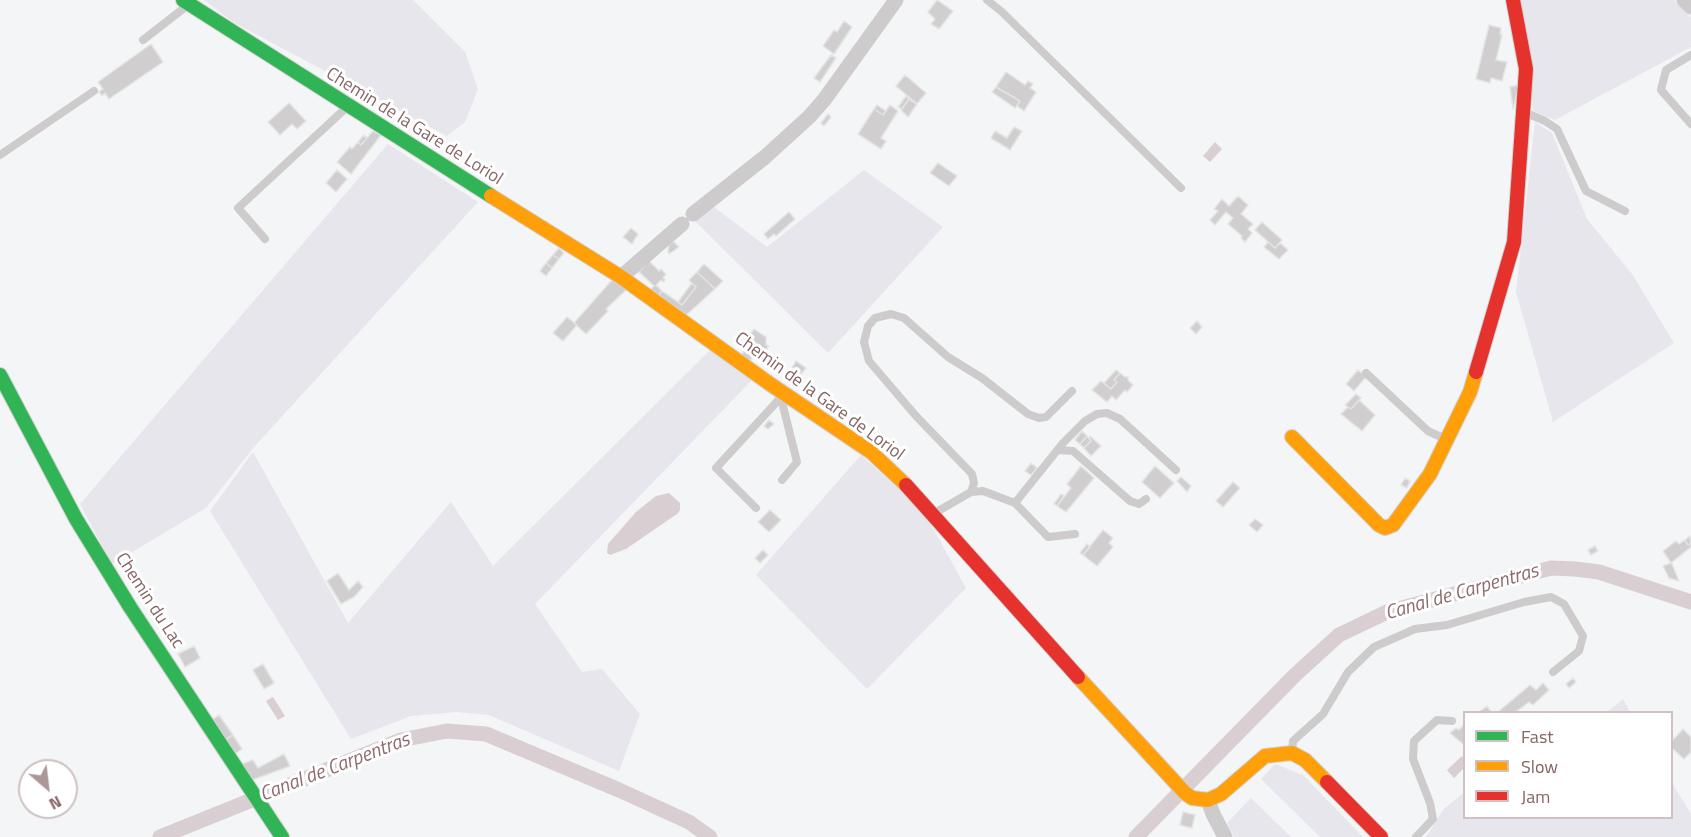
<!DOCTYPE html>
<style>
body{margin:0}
#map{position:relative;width:1691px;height:837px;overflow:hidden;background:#f4f5f6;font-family:"Titillium Web",sans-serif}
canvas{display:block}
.legend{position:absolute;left:1463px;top:711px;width:210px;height:108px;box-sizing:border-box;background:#fff;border:2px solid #cfc1c1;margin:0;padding:8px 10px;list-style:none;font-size:18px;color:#866564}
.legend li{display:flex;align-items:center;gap:12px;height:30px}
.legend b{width:30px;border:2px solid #cfc1c1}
.north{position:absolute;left:18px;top:759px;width:60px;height:60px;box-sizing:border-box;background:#fff;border:2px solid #cfc1c1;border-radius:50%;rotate:152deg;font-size:16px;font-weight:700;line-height:24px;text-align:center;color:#866564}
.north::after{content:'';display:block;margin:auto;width:21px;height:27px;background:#ac9797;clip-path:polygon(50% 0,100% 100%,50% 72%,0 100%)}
</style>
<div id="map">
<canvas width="1691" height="837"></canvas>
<ul class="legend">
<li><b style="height:8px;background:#30b455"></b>Fast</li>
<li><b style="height:8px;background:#ff9f0a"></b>Slow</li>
<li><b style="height:8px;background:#e5322d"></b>Jam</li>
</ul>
<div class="north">N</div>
</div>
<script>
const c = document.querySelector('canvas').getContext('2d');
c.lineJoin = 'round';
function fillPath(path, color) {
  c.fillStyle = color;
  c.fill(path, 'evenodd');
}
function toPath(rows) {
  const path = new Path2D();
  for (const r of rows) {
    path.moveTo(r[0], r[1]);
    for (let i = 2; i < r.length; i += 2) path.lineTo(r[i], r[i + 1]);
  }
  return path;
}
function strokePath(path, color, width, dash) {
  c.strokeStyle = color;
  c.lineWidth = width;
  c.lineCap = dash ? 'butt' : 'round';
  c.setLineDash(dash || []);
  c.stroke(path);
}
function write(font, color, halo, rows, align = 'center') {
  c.font = font + ' "Titillium Web",sans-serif';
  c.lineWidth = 6;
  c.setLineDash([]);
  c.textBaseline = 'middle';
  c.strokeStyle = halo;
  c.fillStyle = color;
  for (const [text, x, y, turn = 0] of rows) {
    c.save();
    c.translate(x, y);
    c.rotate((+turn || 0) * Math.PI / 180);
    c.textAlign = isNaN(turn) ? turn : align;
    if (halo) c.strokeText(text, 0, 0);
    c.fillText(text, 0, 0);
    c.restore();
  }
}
fillPath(toPath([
 [204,0,413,0,465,52,478,89,465,122,447,136,233,22],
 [1521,0,1674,0,1691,17,1691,47,1555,120,1533,111],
 [1535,122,1552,133,1587,219,1632,274,1674,343,1553,422,1516,292],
 [388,144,478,202,254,447,206,508,112,564,80,504],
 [864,170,943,227,828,353,695,221,714,207,767,247],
 [711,349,752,380,535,604,582,672,602,669,640,714,619,771,489,715,457,712,411,716,351,739,210,511,253,452,348,623,451,502,493,566],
 [861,455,924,512,966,588,867,689,756,575],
 [1623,699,1630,712,1607,712],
 [1275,764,1303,775,1363,837,1320,837,1261,779],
 [1672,783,1691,814,1691,837,1426,837,1443,810,1464,792,1464,818,1672,818],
 [1251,798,1291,837,1234,837,1227,823]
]), '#e6e6ec');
fillPath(toPath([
 [1215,142,1222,149,1210,162,1203,156],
 [669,493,680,503,680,510,677,514,626,549,610,555,607,553,608,544,636,512,656,496],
 [273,697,285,716,278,720,266,701],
 [1462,756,1464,759,1464,768,1454,778,1447,770]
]), '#d9ced1');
strokePath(toPath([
 [160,837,401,740,447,731,486,734,619,790,689,822,710,837],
 [1136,837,1295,675,1339,635,1387,612,1551,568,1575,569,1599,572,1691,602]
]), '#d9ced1', 15);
const building = toPath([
 [937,0,953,11,939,29,931,24,935,19,928,12,937,0],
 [844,21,852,27,834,54,823,46,834,30,837,32,844,21],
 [1489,25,1501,28,1500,34,1502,35,1496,60,1507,62,1502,81,1491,78,1490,83,1476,79,1489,25],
 [151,44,163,62,109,99,105,93,102,96,99,92,103,89,98,82,151,44],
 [831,55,836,58,820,82,814,78,831,55],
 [1006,72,1025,85,1028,81,1033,84,1030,88,1036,92,1024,111,1017,106,1020,101,996,87,1006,72],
 [905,75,926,93,917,104,896,86,905,75],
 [1519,85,1513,109,1510,87,1519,85],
 [996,87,1020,101,1015,108,992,92,996,87],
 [906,96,909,99,902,109,898,107,906,96],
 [909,99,917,104,908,117,901,110,909,99],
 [289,103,306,121,297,129,292,124,280,135,268,122,289,103],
 [877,105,886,111,883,115,874,109,877,105],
 [890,105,898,111,881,138,886,141,881,149,858,134,874,109,883,115,890,105],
 [828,114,831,117,824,126,821,123,828,114],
 [1014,127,1022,131,1010,150,991,138,995,131,1007,138,1014,127],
 [373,131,381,135,351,174,337,162,350,147,352,149,358,142,361,145,373,131],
 [364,135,367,138,361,145,358,142,364,135],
 [938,163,957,176,949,186,930,173,938,163],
 [337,170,347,179,336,192,326,183,337,170],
 [1238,196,1248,205,1241,214,1253,224,1248,229,1252,233,1245,242,1241,238,1242,236,1228,224,1233,218,1226,212,1215,225,1210,220,1218,211,1214,209,1222,199,1229,206,1238,196],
 [789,212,795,219,776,236,774,234,768,239,764,234,789,212],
 [1262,222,1282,240,1275,248,1255,230,1262,222],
 [631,228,638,234,632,244,623,237,631,228],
 [673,241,679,247,669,254,668,251,669,245,673,241],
 [1268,242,1275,248,1280,243,1288,250,1279,259,1264,247,1268,242],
 [559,248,564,253,559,259,553,255,559,248],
 [553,255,559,259,552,268,546,263,553,255],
 [649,261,659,271,661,269,666,274,663,278,665,280,664,282,661,280,656,285,662,291,658,296,650,290,654,286,639,272,649,261],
 [546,263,552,268,546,276,540,271,546,263],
 [704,264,723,281,715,289,697,272,704,264],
 [697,272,715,289,685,316,658,296,662,291,682,305,696,287,689,280,697,272],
 [612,280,627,289,606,309,608,311,586,334,574,323,612,280],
 [692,283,696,287,682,305,678,302,692,283],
 [567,317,577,325,563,341,553,333,567,317],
 [1197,321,1202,327,1196,334,1190,328,1197,321],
 [754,329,766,337,766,345,769,346,761,356,756,352,750,361,741,355,754,337,750,335,754,329],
 [796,361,806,368,801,374,792,368,796,361],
 [1116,370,1120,373,1114,380,1117,382,1111,389,1104,383,1116,370],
 [1358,370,1366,377,1354,391,1346,384,1358,370],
 [1120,373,1125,377,1128,377,1128,380,1133,385,1127,392,1125,390,1116,400,1112,396,1107,402,1092,390,1101,381,1111,389,1117,382,1114,380,1120,373],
 [1356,394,1361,398,1351,409,1345,405,1356,394],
 [1359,400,1375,415,1362,431,1341,414,1348,407,1351,409,1359,400],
 [769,420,774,424,768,429,764,426,769,420],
 [1082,431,1087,436,1080,444,1075,440,1082,431],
 [1087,436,1091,441,1084,448,1080,444,1087,436],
 [1090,436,1101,446,1091,456,1084,448,1091,441,1089,438,1090,436],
 [1031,463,1037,468,1031,475,1025,471,1031,463],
 [1081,466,1094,478,1066,512,1057,506,1071,488,1067,484,1081,466],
 [1155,466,1174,483,1160,498,1142,482,1155,466],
 [1181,477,1191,486,1187,492,1177,481,1181,477],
 [1405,478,1410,481,1407,488,1401,485,1405,478],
 [1233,482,1240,488,1223,507,1216,501,1233,482],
 [1061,494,1064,496,1057,506,1054,504,1061,494],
 [770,510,781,520,769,532,758,522,770,510],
 [1255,519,1263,525,1257,532,1249,525,1255,519],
 [1103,530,1113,538,1109,543,1113,547,1097,566,1083,555,1103,530],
 [1690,536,1691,543,1688,545,1685,540,1690,536],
 [1685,540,1688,545,1691,543,1691,547,1671,563,1663,551,1676,541,1679,544,1685,540],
 [1087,544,1090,547,1083,555,1080,553,1087,544],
 [1595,546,1598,551,1591,555,1588,550,1595,546],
 [763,550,768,555,760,563,755,558,763,550],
 [1671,563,1672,564,1679,581,1669,578,1663,566,1671,563],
 [338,573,349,590,358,581,363,587,354,597,341,604,327,581,338,573],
 [194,646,200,658,185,667,178,654,194,646],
 [263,664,274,683,264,689,253,670,263,664],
 [1573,678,1576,682,1569,688,1566,684,1573,678],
 [1543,683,1549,690,1533,705,1529,702,1517,711,1519,712,1498,712,1530,685,1536,690,1543,683],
 [1487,706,1491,712,1479,712,1487,706],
 [219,715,233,735,225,740,212,720,219,715],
 [1464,725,1464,745,1450,733,1456,728,1459,730,1464,725],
 [1683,729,1691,737,1691,752,1684,759,1672,748,1672,741,1683,729],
 [233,735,242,749,235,754,225,740,233,735],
 [284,754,290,766,252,780,242,764,253,760,258,768,284,754],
 [1183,812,1195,815,1192,828,1180,825,1183,812]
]);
fillPath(building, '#d1cecf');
strokePath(building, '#e4e4e5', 1.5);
const fast = toPath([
 [183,0,491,196],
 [0,375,76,519,130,607,282,837]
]);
const slow = toPath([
 [491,196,621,277,770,384,871,452,906,485],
 [1292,437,1379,525,1385,528,1393,525,1430,474,1470,392,1476,372],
 [1078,677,1185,793,1192,798,1208,800,1221,794,1265,756,1292,753,1305,760,1327,782]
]);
const jam = toPath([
 [1476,372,1514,242,1526,69,1513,0],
 [906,485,1078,677],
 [1327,782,1381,837]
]);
strokePath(fast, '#d3d1d1', 16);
strokePath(slow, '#d3d1d1', 16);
strokePath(jam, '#d3d1d1', 16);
strokePath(toPath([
 [987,0,1002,12,1181,188],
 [143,40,188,5],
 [1691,55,1666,70,1661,90,1691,124],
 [1524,112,1545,121,1557,129,1586,191,1625,211],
 [0,155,94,91],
 [265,239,238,208,347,107],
 [1366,373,1428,431,1441,437,1445,436],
 [781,398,797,462,782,480],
 [1058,450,1073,451,1130,501,1139,504,1146,499],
 [971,492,983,491,1015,503,1048,537,1075,534],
 [1015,503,1063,443,1085,421,1097,414,1107,413,1120,419,1176,470],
 [756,508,716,468,784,394],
 [933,514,971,492,974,483,972,474,916,416,869,361,864,342,868,326,875,318,891,314,904,318,948,357,982,378,1028,414,1039,418,1046,417,1072,391],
 [1292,751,1293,741,1323,714,1348,672,1374,647,1415,629,1447,625,1524,602,1551,597,1564,604,1583,636,1579,651,1553,672],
 [1416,837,1433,819,1430,803,1413,759,1414,741,1437,720,1452,721]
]), '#cecbcc', 8);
strokePath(toPath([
 [1684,0,1691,7],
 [693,214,765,157,809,117,824,100,896,0],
 [621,277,682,224],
 [1208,800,1213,814,1225,837]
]), '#cecbcc', 15);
strokePath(fast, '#30b455', 14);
strokePath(slow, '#ff9f0a', 14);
strokePath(jam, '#e5322d', 14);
write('18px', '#866564', '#fff', [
 ["Chemin de la Gare de Loriol",414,127,32],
 ["Chemin de la Gare de Loriol",819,397,36],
 ["Chemin du Lac",149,601,57]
]);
write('italic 20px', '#906a70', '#fff', [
 ["Canal de Carpentras",1462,593,-16],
 ["Canal de Carpentras",335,768,-21]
]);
</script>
